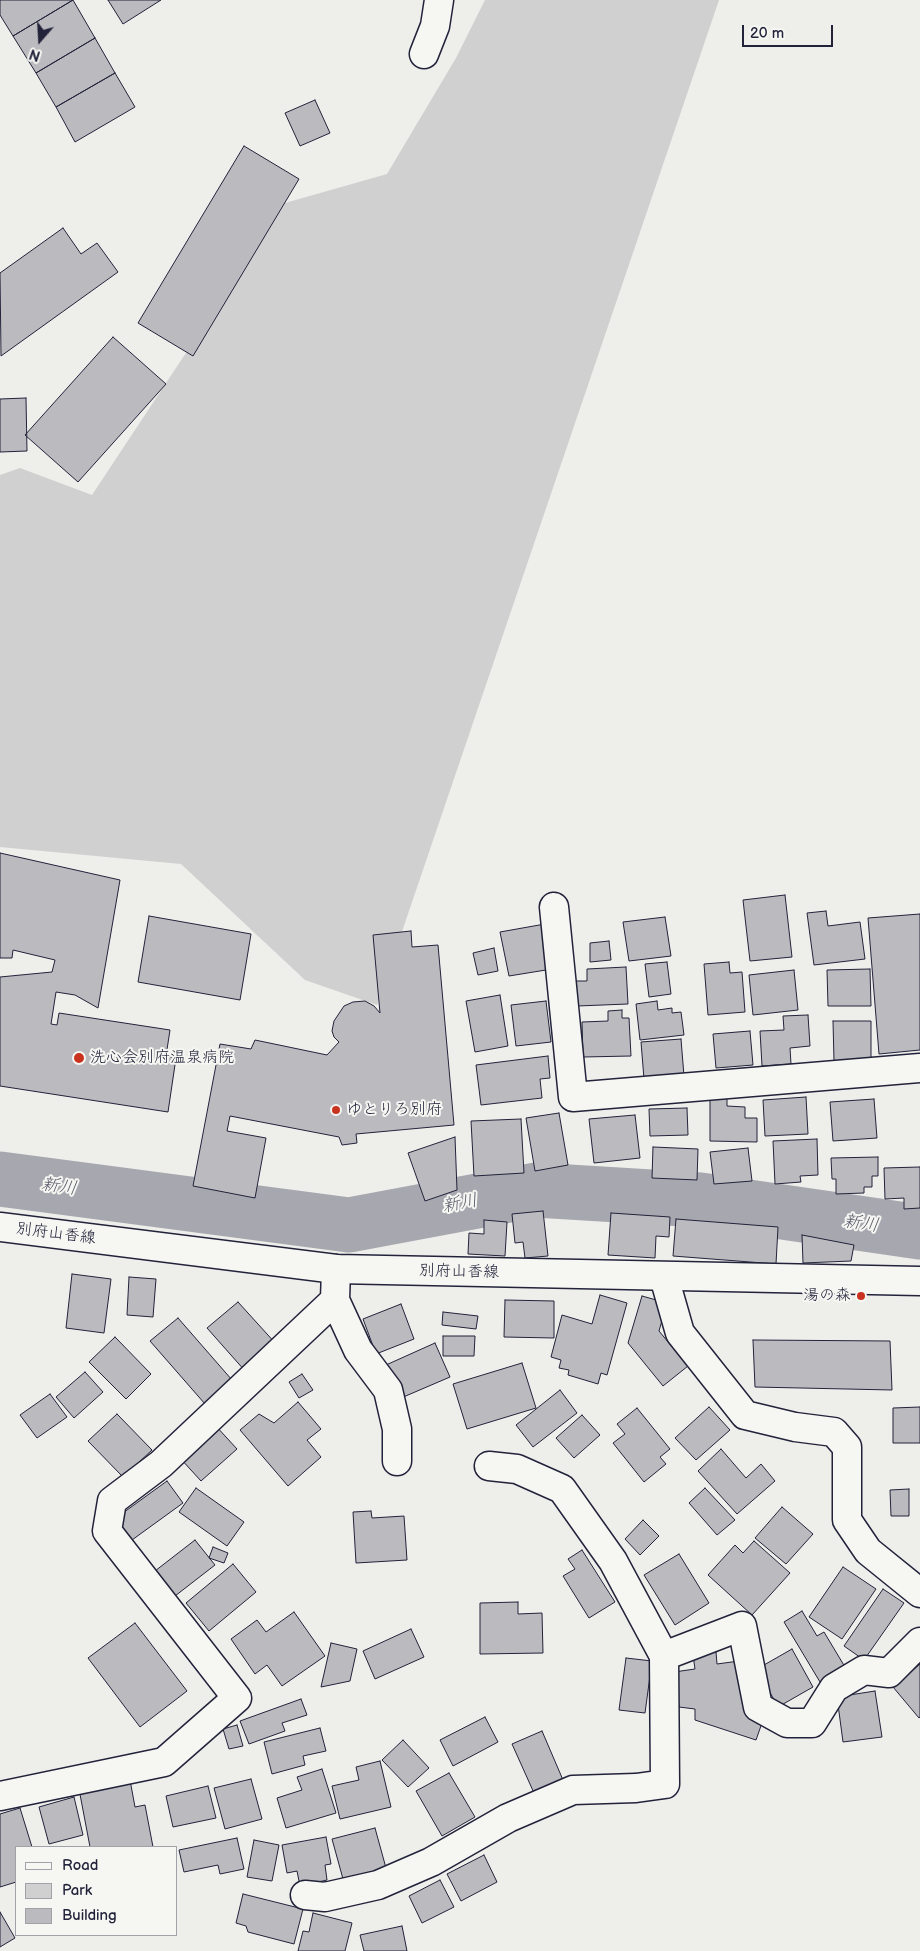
<!DOCTYPE html>
<meta charset="utf-8">
<style>
body{margin:0}
#map{position:relative;width:920px;height:1951px;overflow:hidden;background:#eeeeeb;font-family:"Balsamiq Sans",sans-serif}
canvas{display:block}
.legend{position:absolute;left:15px;top:1846px;width:162px;height:90px;box-sizing:border-box;background:#f6f6f2;border:1px solid #a1a1a9;margin:0;padding:6px 9px;list-style:none;font-size:15px;color:#22223b}
.legend li{display:flex;align-items:center;gap:10px;height:25px}
.legend b{width:25px;border:1px solid #a1a1a9}
.north{position:absolute;left:15px;top:15px;width:50px;height:50px;-webkit-text-stroke:4px #f6f6f2;paint-order:stroke;rotate:199deg;font-size:14px;font-weight:700;line-height:20px;text-align:center;color:#22223b}
.north::after{content:'';display:block;margin:auto;width:18px;height:22px;background:#22223b;clip-path:polygon(50% 0,100% 100%,50% 72%,0 100%)}
.scale{position:absolute;left:742px;top:25px;width:91px;height:22px;box-sizing:border-box;border:2px solid #22223b;border-top:0;padding-left:6px;font-size:15px;line-height:18px;white-space:nowrap;color:#22223b;-webkit-text-stroke:4px #f6f6f2;paint-order:stroke}
</style>
<div id="map">
<canvas width="920" height="1951"></canvas>
<ul class="legend">
<li><b style="height:6px;background:#f6f6f2"></b>Road</li>
<li><b style="height:14px;background:#d0d0d1"></b>Park</li>
<li><b style="height:14px;background:#bbbbbf"></b>Building</li>
</ul>
<div class="north">N</div>
<div class="scale">20 m</div>
</div>
<script>
const c = document.querySelector('canvas').getContext('2d');
c.lineJoin = 'round';
function fillPath(path, color) {
  c.fillStyle = color;
  c.fill(path, 'evenodd');
}
function toPath(rows) {
  const path = new Path2D();
  for (const r of rows) {
    path.moveTo(r[0], r[1]);
    for (let i = 2; i < r.length; i += 2) path.lineTo(r[i], r[i + 1]);
  }
  return path;
}
function strokePath(path, color, width, dash) {
  c.strokeStyle = color;
  c.lineWidth = width;
  c.lineCap = dash ? 'butt' : 'round';
  c.setLineDash(dash || []);
  c.stroke(path);
}
function write(font, color, halo, rows, align = 'center') {
  c.font = font + ' "Balsamiq Sans","Klee One",sans-serif';
  c.lineWidth = 4;
  c.setLineDash([]);
  c.textBaseline = 'middle';
  c.strokeStyle = halo;
  c.fillStyle = color;
  for (const [text, x, y, turn = 0] of rows) {
    c.save();
    c.translate(x, y);
    c.rotate((+turn || 0) * Math.PI / 180);
    c.textAlign = isNaN(turn) ? turn : align;
    if (halo) c.strokeText(text, 0, 0);
    c.fillText(text, 0, 0);
    c.restore();
  }
}
fillPath(toPath([
 [485,0,719,0,377,1005,305,980,181,864,0,847,0,475,20,468,92,495,285,203,387,174,456,58]
]), '#d0d0d1');
strokePath(toPath([
 [0,1179,349,1225,536,1190,700,1200,920,1232]
]), '#a7a7af', 55);
const building = toPath([
 [0,0,73,0,13,36,0,15,0,0],
 [73,0,95,38,36,73,13,36,73,0],
 [108,0,161,0,123,24,108,0],
 [95,38,115,73,56,107,36,73,95,38],
 [115,73,135,107,75,142,56,107,115,73],
 [315,100,330,133,300,146,285,113,315,100],
 [244,146,299,179,193,356,138,323,244,146],
 [63,228,81,254,97,243,118,272,1,356,0,273,63,228],
 [113,337,166,384,78,482,25,435,113,337],
 [26,398,27,451,0,452,0,399,26,398],
 [0,853,120,880,98,1008,75,995,56,992,51,1024,57,1025,59,1013,170,1030,166,1056,176,1058,168,1112,0,1086,0,977,52,972,55,960,13,950,12,958,0,958,0,853],
 [785,895,792,957,750,961,743,900,785,895],
 [826,911,828,926,860,922,865,959,814,965,807,913,826,911],
 [920,914,920,1050,879,1054,868,918,920,914],
 [149,916,251,934,240,1000,138,982,149,916],
 [665,917,671,956,629,961,623,922,665,917],
 [545,924,552,969,509,976,500,932,545,924],
 [411,931,412,947,438,945,454,1125,356,1134,357,1143,342,1145,339,1137,230,1116,227,1131,266,1138,255,1198,193,1186,220,1044,251,1049,255,1040,327,1055,339,1042,334,1037,332,1031,334,1021,344,1006,353,1002,365,1001,374,1006,380,1013,373,935,411,931],
 [609,941,611,960,590,962,590,943,609,941],
 [494,948,498,971,478,975,473,953,494,948],
 [667,962,671,994,649,997,645,964,667,962],
 [729,962,730,973,742,972,745,1012,708,1015,704,964,729,962],
 [626,967,628,1004,577,1006,575,981,587,981,587,969,626,967],
 [870,969,871,1006,828,1006,827,970,870,969],
 [794,970,798,1010,753,1015,749,975,794,970],
 [500,995,508,1046,475,1052,466,1001,500,995],
 [546,1001,551,1042,516,1046,511,1005,546,1001],
 [657,1001,658,1010,672,1008,672,1013,681,1012,684,1035,640,1040,636,1004,657,1001],
 [622,1010,622,1018,629,1018,631,1056,583,1057,582,1022,608,1021,608,1011,622,1010],
 [808,1015,810,1046,790,1048,791,1064,762,1066,760,1031,784,1030,783,1016,808,1015],
 [833,1021,871,1021,871,1061,834,1061,833,1021],
 [750,1031,753,1065,716,1068,713,1034,750,1031],
 [681,1039,684,1076,644,1079,641,1042,681,1039],
 [548,1056,550,1078,540,1079,542,1098,481,1105,476,1065,548,1056],
 [710,1095,727,1095,727,1106,745,1107,745,1118,757,1118,757,1142,710,1141,710,1095],
 [806,1097,808,1134,765,1136,763,1100,806,1097],
 [874,1099,877,1138,833,1141,830,1102,874,1099],
 [687,1108,688,1135,650,1136,649,1109,687,1108],
 [559,1113,568,1165,535,1171,526,1118,559,1113],
 [635,1115,640,1158,594,1163,589,1119,635,1115],
 [521,1119,524,1173,474,1176,471,1121,521,1119],
 [455,1137,457,1190,425,1201,408,1153,455,1137],
 [817,1139,818,1175,800,1176,801,1182,775,1184,773,1141,817,1139],
 [653,1147,698,1149,697,1180,652,1178,653,1147],
 [748,1148,752,1181,714,1184,710,1152,748,1148],
 [878,1157,878,1176,872,1176,872,1187,864,1187,864,1193,836,1194,836,1179,832,1179,831,1158,878,1157],
 [920,1167,920,1208,904,1209,904,1198,885,1199,884,1168,920,1167],
 [543,1211,548,1256,525,1258,523,1242,515,1243,512,1214,543,1211],
 [611,1213,670,1217,669,1237,656,1236,655,1258,608,1255,611,1213],
 [676,1219,778,1227,776,1264,673,1256,676,1219],
 [484,1220,507,1222,505,1256,468,1254,469,1233,484,1234,484,1220],
 [802,1235,854,1245,851,1261,803,1263,802,1235],
 [72,1274,111,1279,104,1333,66,1328,72,1274],
 [129,1277,156,1279,153,1317,127,1315,129,1277],
 [600,1295,627,1303,607,1375,601,1373,598,1384,568,1375,569,1370,559,1368,561,1360,551,1357,562,1315,592,1324,600,1295],
 [642,1296,667,1303,659,1331,688,1366,663,1386,628,1343,642,1296],
 [505,1300,554,1301,554,1338,504,1337,505,1300],
 [238,1302,277,1345,246,1372,207,1328,238,1302],
 [401,1304,414,1339,376,1354,363,1319,401,1304],
 [443,1312,478,1316,476,1329,442,1325,443,1312],
 [178,1318,239,1388,212,1412,150,1341,178,1318],
 [443,1336,475,1336,474,1356,443,1356,443,1336],
 [115,1337,151,1374,126,1399,89,1362,115,1337],
 [753,1340,890,1341,892,1390,755,1387,753,1340],
 [435,1343,450,1377,401,1398,386,1365,435,1343],
 [522,1363,536,1408,467,1429,453,1384,522,1363],
 [85,1372,103,1392,74,1418,56,1397,85,1372],
 [302,1374,313,1390,299,1398,289,1382,302,1374],
 [560,1390,577,1413,533,1447,516,1425,560,1390],
 [50,1394,67,1417,37,1438,20,1415,50,1394],
 [298,1402,321,1429,307,1440,321,1457,288,1486,240,1430,259,1414,274,1423,298,1402],
 [709,1407,730,1430,696,1460,675,1438,709,1407],
 [920,1407,920,1443,893,1443,893,1408,920,1407],
 [637,1408,670,1449,660,1457,666,1464,644,1482,613,1443,625,1434,617,1424,637,1408],
 [117,1414,152,1450,123,1477,88,1441,117,1414],
 [582,1415,600,1435,574,1458,556,1438,582,1415],
 [215,1425,237,1449,201,1481,180,1458,215,1425],
 [721,1449,746,1478,761,1464,775,1481,737,1514,698,1471,721,1449],
 [167,1481,183,1503,132,1540,116,1518,167,1481],
 [196,1488,244,1522,227,1546,179,1512,196,1488],
 [705,1488,735,1520,717,1535,689,1503,705,1488],
 [909,1489,909,1516,891,1516,890,1490,909,1489],
 [782,1507,813,1534,786,1564,755,1538,782,1507],
 [371,1511,372,1518,404,1516,407,1560,356,1563,353,1512,371,1511],
 [643,1520,659,1536,640,1555,625,1539,643,1520],
 [195,1540,215,1565,175,1596,155,1571,195,1540],
 [754,1541,790,1573,752,1615,708,1575,735,1545,743,1553,754,1541],
 [213,1547,228,1553,224,1563,209,1558,213,1547],
 [582,1550,615,1602,589,1618,563,1576,575,1569,568,1559,582,1550],
 [679,1554,709,1603,675,1625,644,1575,679,1554],
 [233,1564,256,1592,209,1631,186,1603,233,1564],
 [843,1567,876,1589,842,1639,809,1617,843,1567],
 [883,1589,904,1603,864,1660,844,1646,883,1589],
 [518,1602,518,1614,542,1613,543,1653,480,1654,480,1603,518,1602],
 [802,1611,817,1636,824,1632,845,1667,820,1682,784,1622,802,1611],
 [294,1612,325,1656,282,1686,267,1665,255,1674,231,1639,257,1620,266,1632,294,1612],
 [135,1623,187,1691,140,1727,88,1658,135,1623],
 [411,1629,424,1657,375,1679,363,1651,411,1629],
 [331,1643,357,1649,350,1681,321,1687,331,1643],
 [792,1649,813,1687,778,1707,757,1669,792,1649],
 [716,1652,717,1664,739,1661,747,1715,763,1720,756,1740,695,1720,695,1709,679,1707,674,1672,695,1669,693,1655,716,1652],
 [626,1658,652,1661,645,1713,619,1710,626,1658],
 [920,1664,920,1717,919,1718,893,1687,920,1664],
 [875,1691,882,1737,843,1742,837,1697,875,1691],
 [301,1699,307,1715,282,1723,285,1731,249,1744,240,1721,301,1699],
 [485,1717,498,1742,453,1766,440,1740,485,1717],
 [237,1725,243,1746,229,1749,223,1729,237,1725],
 [320,1728,326,1751,303,1756,305,1765,272,1774,264,1742,320,1728],
 [542,1731,563,1780,534,1793,512,1744,542,1731],
 [403,1740,429,1768,408,1787,382,1760,403,1740],
 [380,1761,391,1807,340,1819,332,1786,359,1780,356,1767,380,1761],
 [322,1769,336,1813,286,1828,277,1798,302,1790,297,1777,322,1769],
 [449,1773,475,1817,442,1836,416,1791,449,1773],
 [251,1779,262,1819,225,1829,214,1788,251,1779],
 [130,1780,135,1807,145,1805,153,1847,90,1847,79,1789,130,1780],
 [208,1786,216,1818,173,1827,166,1796,208,1786],
 [74,1797,83,1835,49,1844,39,1807,74,1797],
 [20,1808,32,1847,16,1847,16,1882,0,1887,0,1814,20,1808],
 [375,1828,386,1868,343,1879,332,1839,375,1828],
 [326,1837,331,1864,325,1865,327,1880,300,1886,297,1871,287,1873,282,1845,326,1837],
 [237,1838,244,1869,220,1874,218,1865,184,1872,179,1850,237,1838],
 [254,1840,279,1845,272,1881,247,1877,254,1840],
 [484,1855,497,1882,461,1901,447,1874,484,1855],
 [440,1880,454,1907,422,1923,409,1896,440,1880],
 [243,1894,303,1909,294,1944,248,1932,246,1926,236,1923,243,1894],
 [0,1912,15,1938,0,1947,0,1912],
 [313,1913,352,1923,345,1951,298,1951,303,1931,309,1932,313,1913],
 [402,1926,407,1951,364,1951,360,1935,402,1926]
]);
fillPath(building, '#bbbbbf');
strokePath(building, '#22223b', 1);
const minor = toPath([
 [424,54,435,26,439,0],
 [554,907,573,1097,920,1068],
 [664,1277,680,1333,745,1415,795,1427,834,1432,847,1447,847,1520,868,1551,920,1593],
 [335,1300,358,1350,388,1390,397,1429,397,1461],
 [489,1466,517,1469,562,1489,613,1561,664,1656],
 [0,1796,164,1762,237,1698,107,1531,112,1501,161,1464,335,1300,336,1269],
 [305,1895,325,1897,378,1885,431,1862,508,1818,573,1790,636,1788,665,1784,664,1656,742,1626,758,1707,787,1723,812,1723,834,1688,864,1670,889,1673,920,1642]
]);
const secondary = toPath([
 [0,1227,336,1269,920,1281]
]);
strokePath(minor, '#22223b', 31);
strokePath(secondary, '#22223b', 31);
strokePath(minor, '#f6f6f2', 28);
strokePath(secondary, '#f6f6f2', 28);
for (const [x, y, r, color] of [
 [79,1058,6,"#c8321e"],
 [336,1110,5,"#c8321e"],
 [861,1296,5,"#c8321e"]
]) {
  const dot = new Path2D();
  dot.arc(x, y, r, 0, 2 * Math.PI);
  c.fillStyle = color;
  c.fill(dot);
  strokePath(dot, '#f6f6f2', 2);
}
write('16px', '#22223b', '#f6f6f2', [
 ["洗心会別府温泉病院",90,1058],
 ["ゆとりろ別府",346,1110],
 ["湯の森",851,1296,"right"]
], 'left');
write('16px', '#22223b', '#f6f6f2', [
 ["別府山香線",56,1234,7],
 ["別府山香線",459,1272,1]
]);
write('italic 18px', '#575769', '#f6f6f2', [
 ["新川",59,1187,8],
 ["新川",460,1204,-11],
 ["新川",861,1224,8]
]);
</script>
